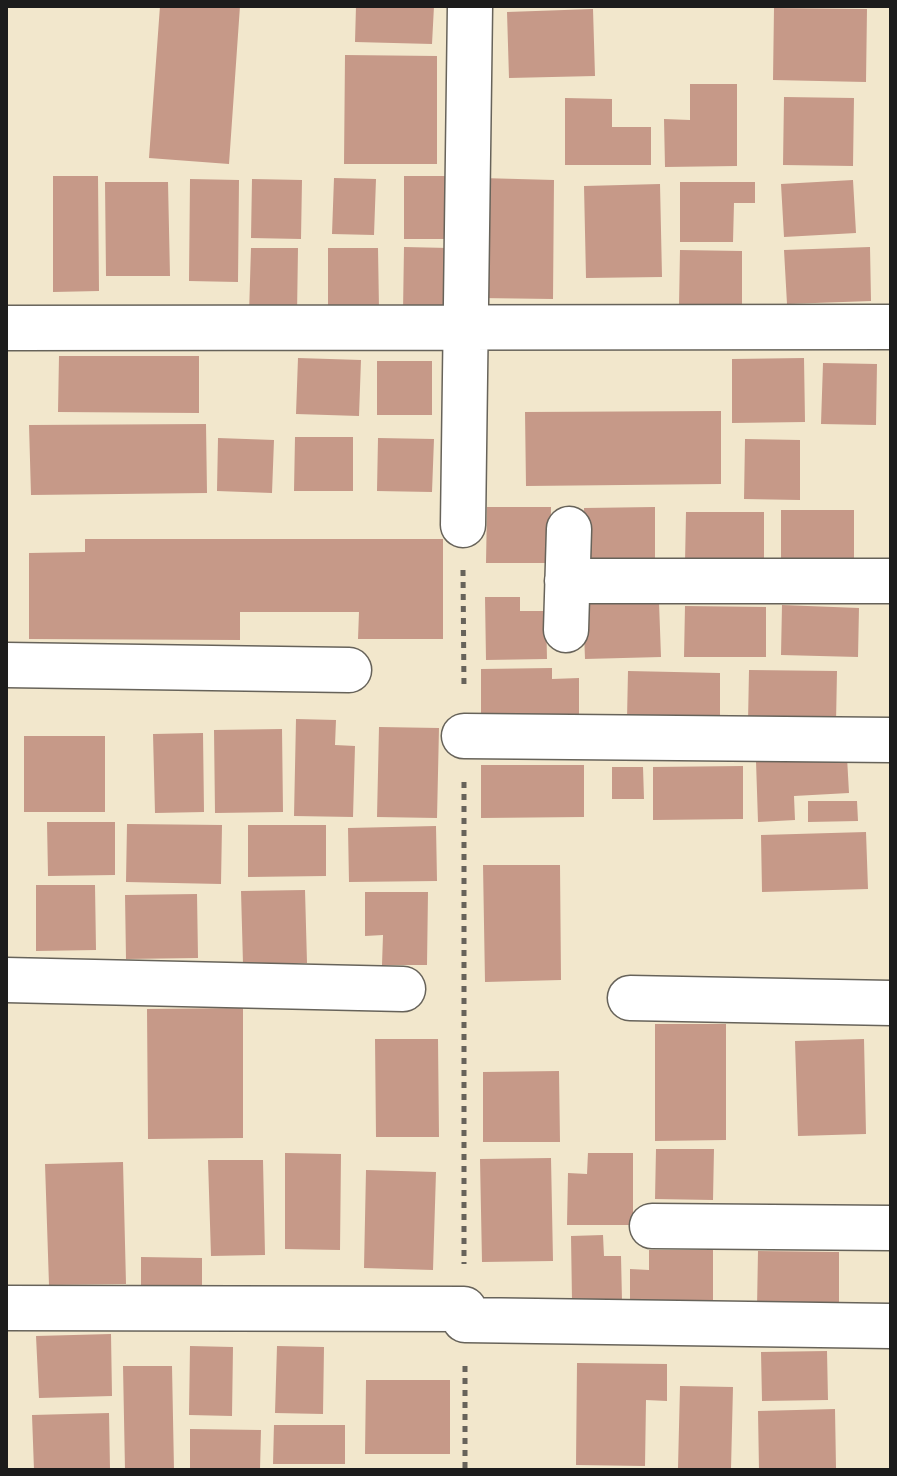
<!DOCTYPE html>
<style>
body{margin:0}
#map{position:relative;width:897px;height:1476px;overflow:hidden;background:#f2e7cc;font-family:Delius,sans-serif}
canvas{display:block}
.frame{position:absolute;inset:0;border:8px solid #1c1c1c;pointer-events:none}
</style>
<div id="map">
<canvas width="897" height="1476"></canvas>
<div class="frame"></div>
</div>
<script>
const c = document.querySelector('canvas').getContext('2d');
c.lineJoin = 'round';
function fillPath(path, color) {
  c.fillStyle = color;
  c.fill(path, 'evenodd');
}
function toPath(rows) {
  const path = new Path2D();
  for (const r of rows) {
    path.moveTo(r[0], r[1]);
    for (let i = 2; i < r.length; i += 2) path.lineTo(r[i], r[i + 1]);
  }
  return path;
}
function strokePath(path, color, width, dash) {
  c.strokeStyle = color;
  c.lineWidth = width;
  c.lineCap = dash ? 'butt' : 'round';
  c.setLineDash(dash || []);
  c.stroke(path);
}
fillPath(toPath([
 [160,6,240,6,229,164,149,158],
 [356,6,434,6,432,44,355,42],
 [774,8,867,9,866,82,773,80],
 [593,9,595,76,509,78,507,12],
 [345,55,437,56,437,164,344,164],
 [690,84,737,84,737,166,665,167,664,119,690,120],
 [784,97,854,98,853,166,783,165],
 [565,98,612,99,612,127,651,127,651,165,565,165],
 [53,176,98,176,99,291,53,292],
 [404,176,451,176,450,239,404,239],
 [334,178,376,179,374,235,332,234],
 [481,178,554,180,553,299,480,298],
 [190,179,239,180,238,282,189,281],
 [252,179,302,180,301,239,251,238],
 [853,180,856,233,784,237,781,184],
 [105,182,168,182,170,276,106,276],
 [680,182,755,182,755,203,734,203,733,242,680,242],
 [660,184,662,277,586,278,584,186],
 [404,247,449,248,449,312,403,312],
 [870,247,871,301,787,304,784,250],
 [251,248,298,248,297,315,249,314],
 [328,248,378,248,379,309,328,309],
 [680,250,742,251,742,307,679,306],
 [59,356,199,356,199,413,58,412],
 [298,358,361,360,359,416,296,414],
 [804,358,805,422,732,423,732,359],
 [377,361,432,361,432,415,377,415],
 [823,363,877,364,876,425,821,424],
 [721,411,721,484,526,486,525,412],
 [206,424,207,493,31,495,29,425],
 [295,437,353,437,353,491,294,491],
 [218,438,274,440,272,493,217,491],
 [378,438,434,439,432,492,377,491],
 [745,439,800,440,800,500,744,499],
 [487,507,551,507,550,563,486,563],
 [655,507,655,559,585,560,584,508],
 [781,510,854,510,854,562,781,562],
 [686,512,764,512,764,563,685,563],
 [85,539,443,539,443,639,358,639,359,612,240,612,240,640,29,639,29,553,85,552],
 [485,597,520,597,520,611,546,611,547,659,486,660],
 [659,602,661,657,585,659,583,604],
 [782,605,859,608,858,657,781,655],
 [685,606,766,607,766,657,684,657],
 [552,668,552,679,579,678,579,722,481,723,481,669],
 [749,670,837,671,836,723,748,722],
 [628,671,720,673,720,721,627,719],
 [296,719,336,720,335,745,355,746,353,817,294,816],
 [379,727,439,728,437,818,377,817],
 [282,729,283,812,215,813,214,730],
 [203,733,204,812,155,813,153,734],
 [24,736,105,736,105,812,24,812],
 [847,757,849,793,794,796,795,820,758,822,756,761],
 [481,765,584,765,584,817,481,818],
 [743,766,743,819,653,820,653,767],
 [612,767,643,767,644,799,612,799],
 [808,801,857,801,858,821,808,822],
 [47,822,115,822,115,875,48,876],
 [127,824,222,825,221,884,126,882],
 [248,825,326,825,326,876,248,877],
 [436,826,437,881,349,882,348,828],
 [866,832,868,889,762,892,761,835],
 [483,865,560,865,561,980,485,982],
 [36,885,95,885,96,950,36,951],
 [305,890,307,963,243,964,241,891],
 [365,892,428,892,427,965,382,965,383,935,365,936],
 [197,894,198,958,126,959,125,895],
 [243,1008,243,1138,148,1139,147,1009],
 [655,1024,726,1024,726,1140,655,1141],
 [375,1039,438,1039,439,1137,376,1137],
 [864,1039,866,1134,798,1136,795,1041],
 [559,1071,560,1142,483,1142,483,1072],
 [656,1149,714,1149,713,1200,655,1199],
 [285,1153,341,1154,340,1250,285,1249],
 [588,1153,633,1153,633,1225,567,1225,568,1173,587,1174],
 [551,1158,553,1261,482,1262,480,1159],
 [208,1160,263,1160,265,1255,211,1256],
 [123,1162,126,1284,49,1285,45,1164],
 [366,1170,436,1172,433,1270,364,1268],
 [603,1235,604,1256,621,1256,622,1301,572,1301,571,1236],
 [649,1250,713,1250,713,1304,630,1303,630,1269,649,1270],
 [758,1251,839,1252,839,1308,757,1308],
 [141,1257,202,1258,202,1292,141,1292],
 [111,1334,112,1396,39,1398,36,1336],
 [190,1346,233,1347,232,1416,189,1415],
 [277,1346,324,1347,323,1414,275,1413],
 [827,1351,828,1400,762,1401,761,1352],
 [577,1363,667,1364,667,1401,646,1400,645,1466,576,1465],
 [123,1366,172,1366,174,1470,125,1470],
 [366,1380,450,1380,450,1454,365,1454],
 [680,1386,733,1387,731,1469,678,1468],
 [835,1409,836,1468,759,1470,758,1411],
 [109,1413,110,1469,34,1470,32,1415],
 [274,1425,345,1425,345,1464,273,1464],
 [190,1429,261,1430,260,1470,190,1470]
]), '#c69988');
const street = toPath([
 [6,328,891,327],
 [463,525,470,6],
 [567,581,891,581],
 [566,630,569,529],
 [6,665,349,670],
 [464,736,891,740],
 [6,980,403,989],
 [630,998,891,1003],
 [652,1226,891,1228],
 [6,1308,464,1309],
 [465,1320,891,1326]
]);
strokePath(street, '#67635a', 47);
strokePath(toPath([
 [463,570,464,688],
 [464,782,464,1264],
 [465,1366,465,1470]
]), '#67635a', 5, [6, 6]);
strokePath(street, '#fff', 44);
</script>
